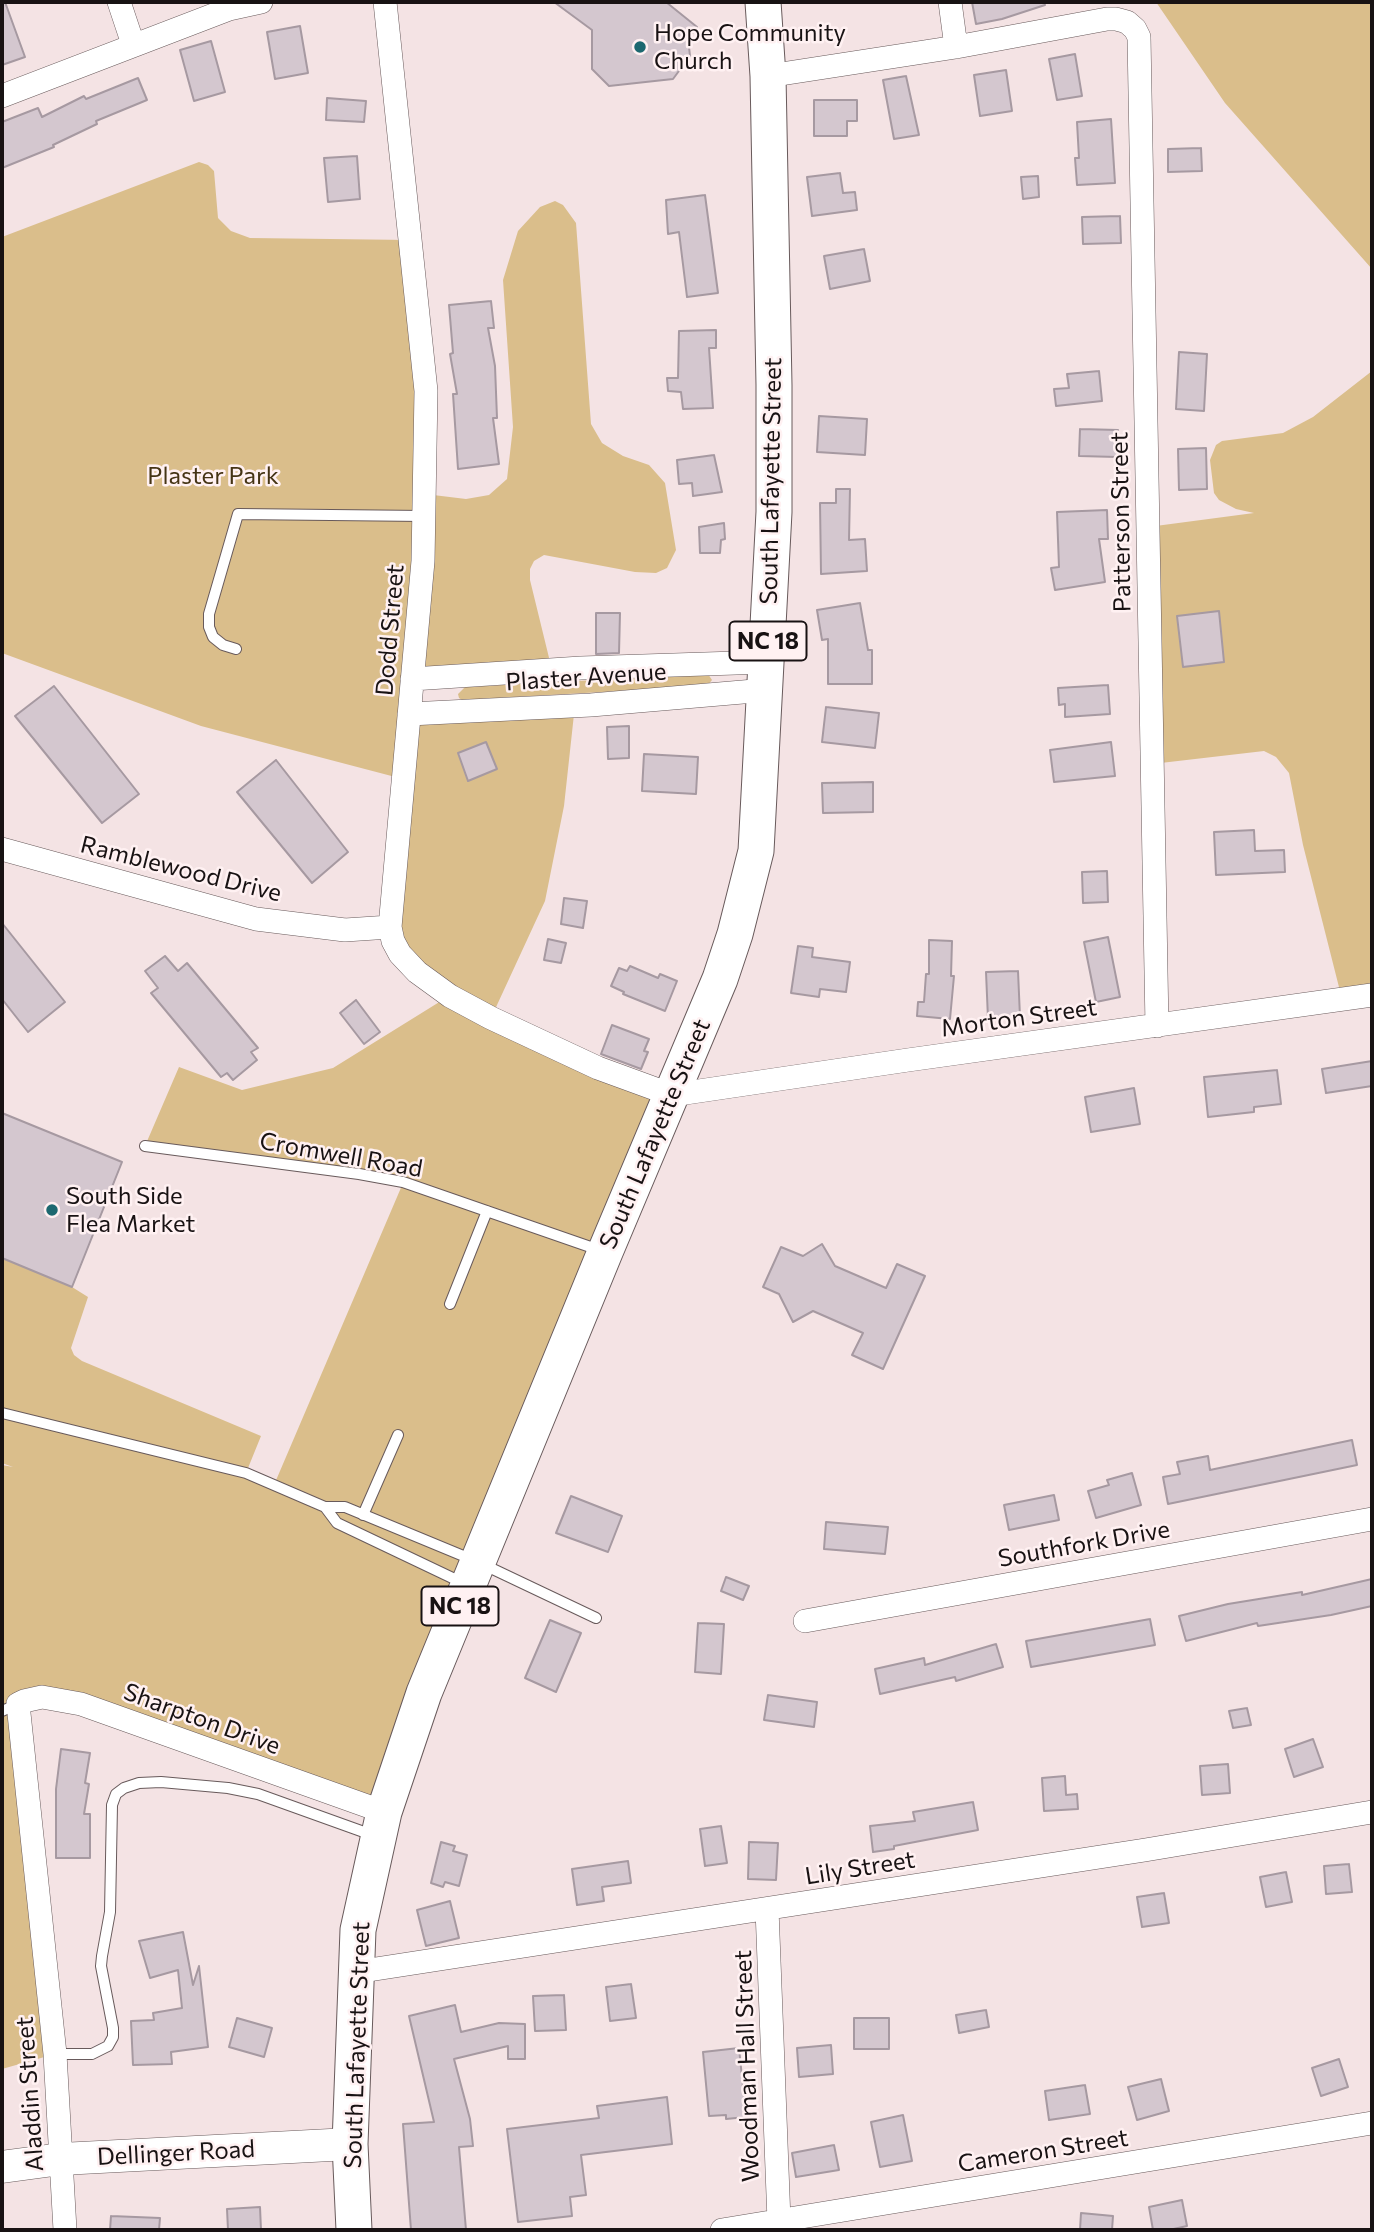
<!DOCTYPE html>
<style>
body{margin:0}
#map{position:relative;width:1374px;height:2232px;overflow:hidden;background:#f4e3e4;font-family:Commissioner,sans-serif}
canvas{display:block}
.frame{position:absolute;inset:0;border:4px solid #181213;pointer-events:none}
</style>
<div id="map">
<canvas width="1374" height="2232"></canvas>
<div class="frame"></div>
</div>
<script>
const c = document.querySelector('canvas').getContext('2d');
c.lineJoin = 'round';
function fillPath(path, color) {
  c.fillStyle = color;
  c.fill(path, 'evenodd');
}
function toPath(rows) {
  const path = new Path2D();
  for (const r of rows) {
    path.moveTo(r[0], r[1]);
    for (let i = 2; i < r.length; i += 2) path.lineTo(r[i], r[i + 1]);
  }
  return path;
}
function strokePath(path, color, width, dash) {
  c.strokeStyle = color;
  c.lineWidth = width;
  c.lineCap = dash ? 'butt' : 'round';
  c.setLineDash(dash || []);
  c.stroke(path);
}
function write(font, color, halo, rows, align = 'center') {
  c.font = font + ' Commissioner,sans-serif';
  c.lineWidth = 5;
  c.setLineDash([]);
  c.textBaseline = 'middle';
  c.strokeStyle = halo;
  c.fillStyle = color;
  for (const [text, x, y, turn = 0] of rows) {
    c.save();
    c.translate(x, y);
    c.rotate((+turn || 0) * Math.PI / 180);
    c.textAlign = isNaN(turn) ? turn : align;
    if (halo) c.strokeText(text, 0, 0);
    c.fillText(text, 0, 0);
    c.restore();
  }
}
fillPath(toPath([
 [1156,2,1372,2,1372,269,1225,103],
 [199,162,208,165,214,171,218,218,231,231,250,238,410,240,425,494,466,499,489,495,507,479,513,427,503,280,518,231,540,207,555,201,563,205,576,223,591,424,602,443,623,456,649,465,665,483,676,550,667,568,656,573,635,572,544,555,534,561,530,569,530,580,552,670,412,679,409,714,575,705,564,806,545,901,491,1018,672,1095,384,1812,81,1704,24,1701,55,2054,2,2069,2,1465,13,1467,2,1463,2,1258,72,1287,88,1297,71,1348,74,1355,82,1361,261,1436,246,1473,274,1485,403,1183,145,1146,179,1067,242,1090,333,1068,449,996,400,954,403,779,201,726,2,653,2,237],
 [1372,371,1372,995,1342,999,1303,845,1289,773,1276,757,1264,751,1152,764,1148,527,1254,513,1236,509,1219,500,1214,493,1210,460,1216,445,1222,441,1283,433,1313,417],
 [708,674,712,680,707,686,462,700,459,698,458,694,465,687]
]), '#dabe8b');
const building = toPath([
 [2,2,5,2,25,57,2,65,2,2],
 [554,2,666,2,697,27,688,38,690,56,673,79,609,86,592,69,592,30,554,2],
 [972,2,1044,2,1045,5,1002,19,976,24,972,2],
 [300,26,308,73,275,79,267,32,300,26],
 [211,41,225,92,194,101,180,50,211,41],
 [1075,54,1082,96,1057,100,1049,59,1075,54],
 [1006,70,1012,111,980,116,974,75,1006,70],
 [906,76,919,135,894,139,883,80,906,76],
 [138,78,147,100,96,121,97,124,53,145,54,147,2,168,2,122,38,108,42,117,84,96,86,99,138,78],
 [327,98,366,101,364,122,326,120,327,98],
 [814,100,857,100,857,121,847,121,847,136,814,136,814,100],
 [1111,119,1115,183,1077,185,1075,158,1079,158,1077,122,1111,119],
 [1201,148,1202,171,1168,172,1168,149,1201,148],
 [357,156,360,199,328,202,324,158,357,156],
 [840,173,843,193,855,192,857,210,812,216,807,177,840,173],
 [1038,176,1039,197,1023,199,1021,177,1038,176],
 [705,195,718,293,687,297,679,232,668,234,666,200,705,195],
 [1120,216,1121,243,1083,244,1082,217,1120,216],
 [864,249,870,281,830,289,824,256,864,249],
 [491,301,494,328,488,328,495,366,497,418,493,418,499,464,458,469,453,394,457,394,450,354,453,353,449,305,491,301],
 [716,330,716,348,709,348,713,408,683,409,681,392,668,391,667,378,678,378,679,331,716,330],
 [1179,352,1207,354,1204,411,1176,409,1179,352],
 [1099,371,1102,401,1056,406,1054,389,1069,388,1067,374,1099,371],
 [819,416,867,419,865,455,817,452,819,416],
 [1080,429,1118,430,1117,457,1079,456,1080,429],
 [1206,448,1207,489,1179,490,1178,449,1206,448],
 [714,455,722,492,693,496,692,483,679,484,677,460,714,455],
 [836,489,850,489,849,540,865,539,867,571,821,574,820,503,836,503,836,489],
 [1107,510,1108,539,1099,539,1105,582,1055,590,1051,568,1059,567,1057,512,1107,510],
 [724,523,725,539,721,540,720,553,700,553,699,527,724,523],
 [860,603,868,650,872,650,872,684,828,684,828,639,822,640,817,610,860,603],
 [1219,611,1224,662,1183,667,1177,616,1219,611],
 [596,613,620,613,619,653,596,654,596,613],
 [1108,685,1110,714,1065,717,1065,704,1059,705,1058,688,1108,685],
 [54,686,139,794,102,823,15,716,54,686],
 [826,707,879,713,875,748,822,742,826,707],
 [629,726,629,758,608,759,607,727,629,726],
 [486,742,497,769,468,781,458,753,486,742],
 [1111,742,1115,776,1054,782,1050,750,1111,742],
 [644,754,698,757,696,794,642,791,644,754],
 [276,760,348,852,312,883,237,792,276,760],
 [873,782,873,812,823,813,822,783,873,782],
 [1254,830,1255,851,1284,850,1285,872,1216,875,1214,832,1254,830],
 [1107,871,1108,902,1083,903,1082,872,1107,871],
 [564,898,587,901,583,928,561,924,564,898],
 [2,923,65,1002,28,1032,2,999,2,923],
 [1108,937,1120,997,1096,1002,1084,942,1108,937],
 [548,939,566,943,561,963,544,960,548,939],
 [929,940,952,941,951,976,954,976,950,1019,917,1016,918,1002,924,1002,926,974,929,974,929,940],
 [798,946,813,948,812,957,850,962,846,992,820,989,819,997,791,993,798,946],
 [165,956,178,971,187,963,258,1048,251,1052,257,1060,233,1080,227,1073,221,1077,151,993,158,988,145,971,165,956],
 [630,966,658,978,660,974,677,981,665,1011,623,994,624,992,611,986,619,968,627,971,630,966],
 [1018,971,1020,1017,988,1019,986,972,1018,971],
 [356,1000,380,1032,364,1044,340,1013,356,1000],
 [612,1025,649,1039,644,1051,648,1052,641,1069,601,1054,612,1025],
 [1372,1061,1372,1086,1326,1093,1322,1069,1372,1061],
 [1277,1070,1281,1104,1254,1107,1254,1112,1208,1117,1204,1077,1277,1070],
 [1134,1088,1140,1124,1091,1132,1085,1097,1134,1088],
 [2,1113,122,1162,72,1287,2,1258,2,1113],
 [822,1244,835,1266,886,1288,897,1264,925,1276,883,1369,852,1355,863,1333,813,1311,793,1322,779,1294,763,1287,781,1247,803,1256,822,1244],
 [1352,1440,1357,1465,1168,1504,1163,1477,1180,1474,1177,1462,1208,1456,1210,1470,1352,1440],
 [1132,1473,1141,1505,1096,1518,1088,1491,1109,1485,1107,1480,1132,1473],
 [1054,1495,1059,1520,1009,1530,1004,1505,1054,1495],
 [571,1496,622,1516,608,1552,556,1533,571,1496],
 [826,1522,888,1527,885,1554,824,1549,826,1522],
 [726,1577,749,1586,743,1600,721,1591,726,1577],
 [1372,1579,1372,1606,1331,1615,1258,1626,1257,1623,1186,1641,1179,1616,1228,1604,1302,1592,1302,1595,1372,1579],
 [1150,1619,1155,1645,1031,1667,1026,1641,1150,1619],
 [550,1620,581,1633,556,1692,525,1678,550,1620],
 [698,1623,724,1624,721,1674,695,1672,698,1623],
 [996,1644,1003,1667,956,1681,955,1677,880,1694,875,1669,924,1658,925,1665,996,1644],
 [768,1695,817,1702,814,1727,764,1720,768,1695],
 [1247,1708,1251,1725,1233,1728,1229,1711,1247,1708],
 [1313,1739,1323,1767,1294,1777,1285,1749,1313,1739],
 [61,1749,90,1753,85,1783,89,1784,84,1814,90,1814,90,1858,56,1858,56,1789,61,1749],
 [1228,1764,1230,1793,1202,1795,1200,1766,1228,1764],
 [1065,1776,1066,1795,1077,1794,1078,1809,1044,1811,1042,1778,1065,1776],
 [973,1802,978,1830,894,1846,894,1849,873,1852,870,1826,915,1821,913,1812,973,1802],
 [721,1826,727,1863,705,1866,700,1829,721,1826],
 [441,1842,455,1846,453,1851,467,1855,459,1886,445,1882,443,1887,431,1883,441,1842],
 [749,1842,778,1843,776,1880,748,1879,749,1842],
 [628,1861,631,1883,602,1887,604,1901,577,1905,572,1869,628,1861],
 [1349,1864,1352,1892,1326,1894,1324,1866,1349,1864],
 [1286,1872,1292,1902,1266,1907,1260,1877,1286,1872],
 [1164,1893,1169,1923,1142,1927,1137,1897,1164,1893],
 [450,1901,459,1938,426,1946,417,1910,450,1901],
 [183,1932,193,1985,199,1966,208,2047,171,2052,172,2064,133,2065,131,2021,154,2020,153,2013,182,2008,178,1970,150,1978,139,1941,183,1932],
 [631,1984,636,2018,610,2021,606,1987,631,1984],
 [564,1995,566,2030,535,2031,533,1996,564,1995],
 [455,2005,461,2032,499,2023,525,2024,525,2059,508,2059,508,2046,454,2059,470,2119,473,2146,459,2147,466,2230,411,2230,403,2124,434,2122,409,2016,455,2005],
 [986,2010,989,2027,959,2033,956,2015,986,2010],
 [237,2018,272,2028,264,2057,229,2047,237,2018],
 [854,2018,889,2018,889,2049,854,2049,854,2018],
 [831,2045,833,2074,799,2077,797,2048,831,2045],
 [739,2048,746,2117,726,2119,726,2115,709,2116,703,2052,739,2048],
 [1339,2059,1348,2087,1321,2096,1312,2068,1339,2059],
 [1161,2079,1169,2111,1137,2120,1128,2087,1161,2079],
 [1085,2085,1090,2114,1049,2120,1045,2091,1085,2085],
 [667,2097,672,2144,581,2155,586,2195,570,2197,572,2216,518,2222,507,2129,599,2118,597,2106,667,2097],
 [903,2115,912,2161,880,2167,871,2122,903,2115],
 [834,2145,839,2170,796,2177,792,2153,834,2145],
 [1182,2200,1187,2226,1169,2230,1153,2230,1149,2207,1182,2200],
 [260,2207,261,2230,228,2230,227,2209,260,2207],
 [1081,2213,1113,2216,1112,2230,1080,2230,1081,2213],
 [111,2216,160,2218,159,2230,110,2230,111,2216]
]);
fillPath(building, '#d4c7cf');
strokePath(building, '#a699a1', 2);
const lane = toPath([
 [236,649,223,645,213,637,209,627,209,614,238,514,424,516],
 [145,1146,359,1174,403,1182,602,1251],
 [450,1304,487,1211],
 [2,1413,246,1473,325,1507],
 [363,1515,398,1435],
 [463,1583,337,1523,325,1507,345,1507,478,1562,596,1618],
 [2,1711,18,1704],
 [55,2054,92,2054,108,2046,113,2037,113,2028,101,1966,102,1956,110,1912,112,1805,116,1794,124,1788,139,1783,161,1782,228,1788,258,1794,375,1836]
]);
const street = toPath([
 [119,2,133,44],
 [385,2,426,391,423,561,390,927,393,941,400,954,417,972,450,996,491,1018,598,1068,672,1095,908,1060,1372,995],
 [950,2,956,47],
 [768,76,956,47,1107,19,1116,19,1127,22,1135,29,1139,37,1157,1026],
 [2,96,229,9,261,2],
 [412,679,581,668,767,662],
 [409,714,591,705,766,690],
 [2,849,256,919,345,930,390,927],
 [805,1621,1372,1519],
 [767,1909,779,2221],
 [356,1972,1145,1850,1372,1812],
 [65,2230,55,2054,18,1704,24,1701,42,1697,81,1704,384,1812],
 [722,2230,1372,2123]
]);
const secondary = toPath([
 [2,2167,61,2159,350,2144]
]);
const primary = toPath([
 [354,2230,350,2144,358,1930,384,1812,424,1693,605,1252,720,979,735,934,756,851,774,512,774,385,768,76,763,2]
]);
strokePath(lane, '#685a5b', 12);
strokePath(street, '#685a5b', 24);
strokePath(secondary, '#685a5b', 33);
strokePath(primary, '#685a5b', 37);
strokePath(lane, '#fff', 10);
strokePath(street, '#fff', 23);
strokePath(secondary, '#fff', 32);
strokePath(primary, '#fff', 35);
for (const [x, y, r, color] of [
 [640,47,7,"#1c6870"],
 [52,1210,7,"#1c6870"]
]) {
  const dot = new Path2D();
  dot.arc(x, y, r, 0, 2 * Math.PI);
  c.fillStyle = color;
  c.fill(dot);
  strokePath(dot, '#fff1f2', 2.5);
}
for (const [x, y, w] of [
 [768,641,77],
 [460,1606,77]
]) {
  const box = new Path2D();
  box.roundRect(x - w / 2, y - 19.5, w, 39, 5);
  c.fillStyle = '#fff1f2';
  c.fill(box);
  strokePath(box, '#181213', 2);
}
write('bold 23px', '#181213', null, [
 ["NC 18",768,641],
 ["NC 18",460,1606]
]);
write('24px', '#181213', '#fff1f2', [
 ["Hope Community",654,33],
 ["Church",654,61],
 ["South Side",66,1196],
 ["Flea Market",66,1224]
], 'left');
write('24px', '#453414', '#fff1f2', [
 ["Plaster Park",213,476]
]);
write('24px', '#181213', '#fff1f2', [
 ["South Lafayette Street",771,481,-89],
 ["Patterson Street",1121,522,-91],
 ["Dodd Street",390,630,-85],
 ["Plaster Avenue",586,677,-4],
 ["Ramblewood Drive",181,869,14],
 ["Morton Street",1019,1018,-8],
 ["South Lafayette Street",655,1134,-67],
 ["Cromwell Road",341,1155,10],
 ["Southfork Drive",1084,1544,-10],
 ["Sharpton Drive",202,1719,20],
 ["Lily Street",860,1868,-9],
 ["South Lafayette Street",357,2045,-88],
 ["Woodman Hall Street",747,2066,-92],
 ["Aladdin Street",30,2094,-94],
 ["Cameron Street",1043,2151,-9],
 ["Dellinger Road",176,2153,-3]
]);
</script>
